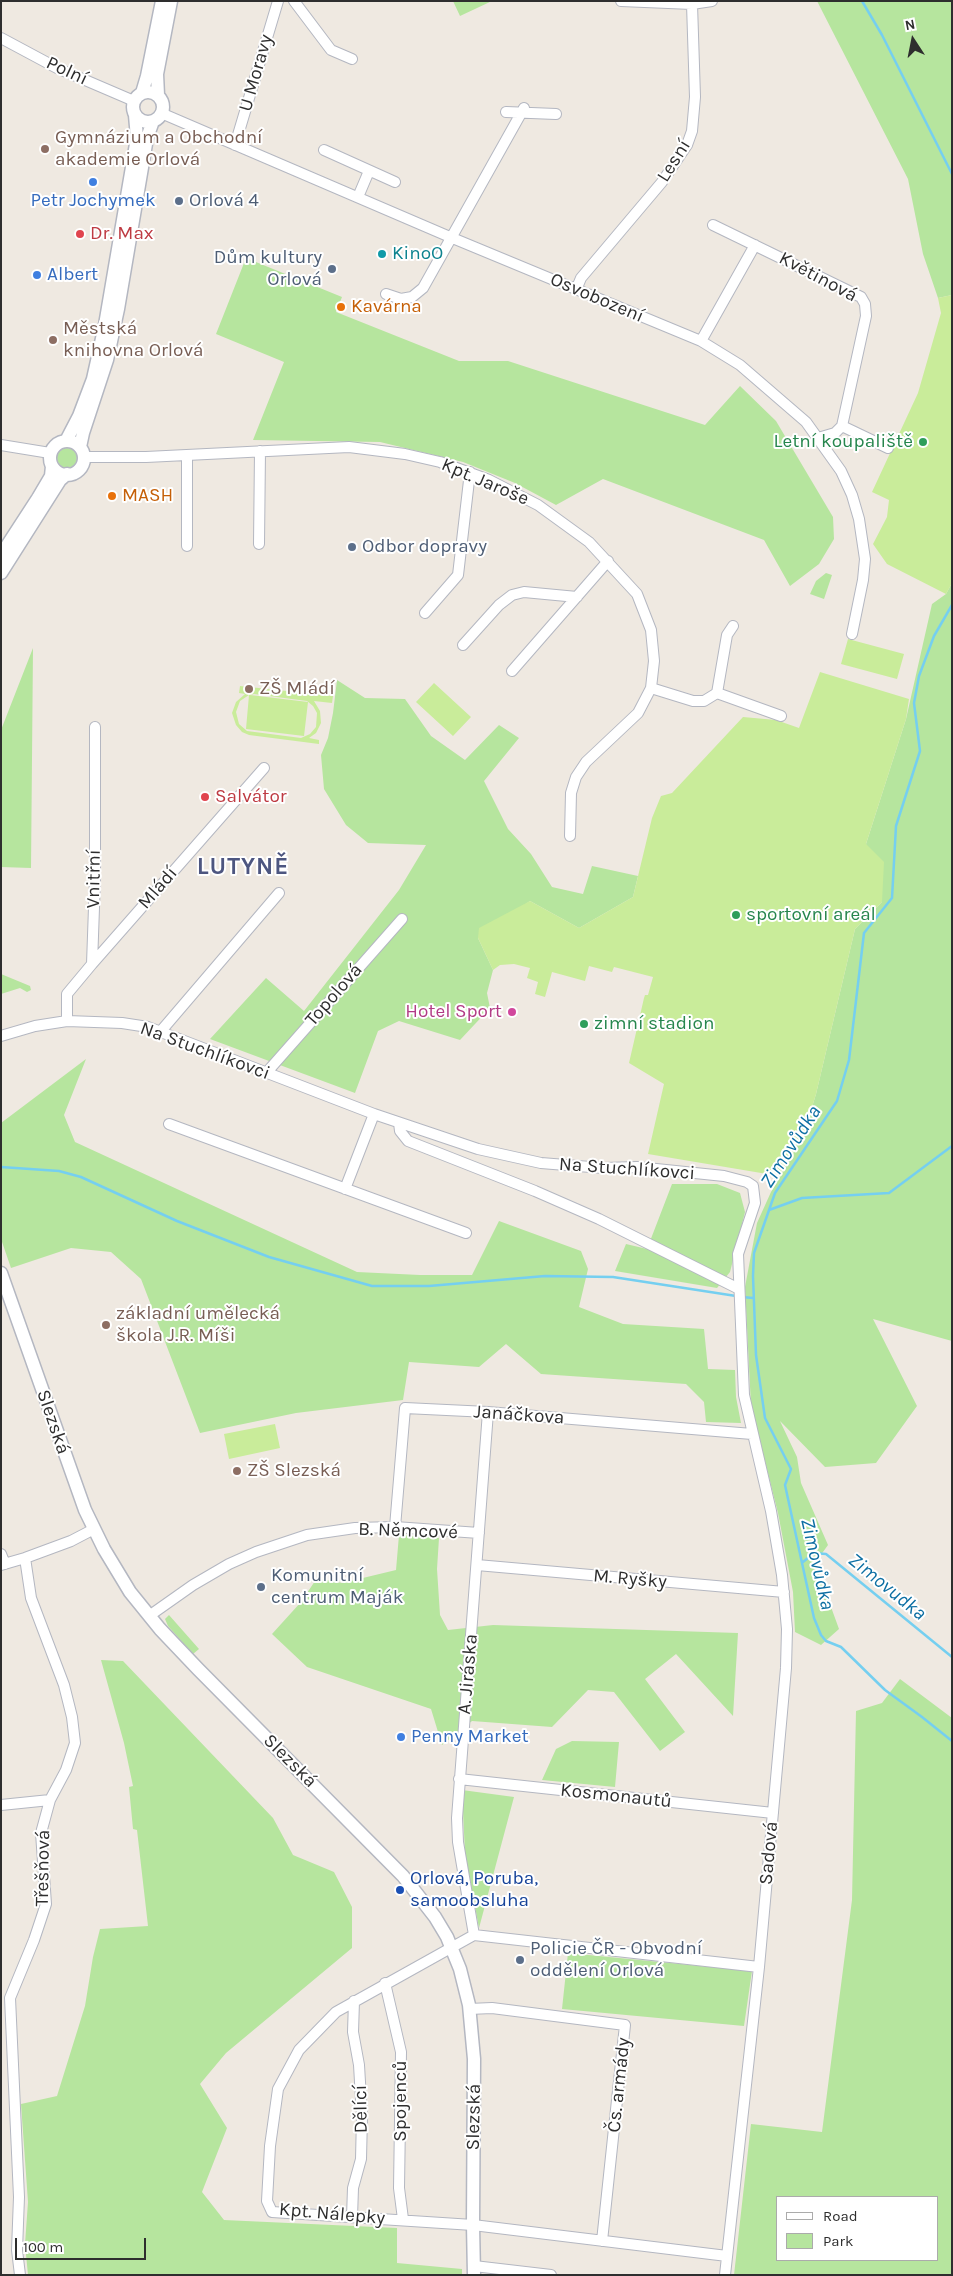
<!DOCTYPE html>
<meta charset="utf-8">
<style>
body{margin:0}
#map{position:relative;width:953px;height:2276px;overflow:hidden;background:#efe9e1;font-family:Karla,sans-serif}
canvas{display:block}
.frame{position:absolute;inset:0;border:2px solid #2e2e2e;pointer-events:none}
.legend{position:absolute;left:776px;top:2196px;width:162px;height:65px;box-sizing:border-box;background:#fff;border:1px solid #ababab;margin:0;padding:6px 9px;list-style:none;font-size:15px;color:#2e2e2e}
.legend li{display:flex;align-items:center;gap:10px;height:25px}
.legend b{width:25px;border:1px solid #ababab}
.north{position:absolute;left:888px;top:15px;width:50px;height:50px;-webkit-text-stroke:4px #fff;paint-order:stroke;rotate:349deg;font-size:14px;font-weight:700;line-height:20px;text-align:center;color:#2e2e2e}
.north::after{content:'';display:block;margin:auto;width:18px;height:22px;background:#2e2e2e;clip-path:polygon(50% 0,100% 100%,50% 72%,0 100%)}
.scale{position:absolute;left:15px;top:2238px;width:131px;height:22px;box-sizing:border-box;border:2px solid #2e2e2e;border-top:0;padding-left:6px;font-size:15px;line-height:18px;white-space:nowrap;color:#2e2e2e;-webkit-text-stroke:4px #fff;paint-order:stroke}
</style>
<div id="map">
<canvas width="953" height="2276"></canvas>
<div class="frame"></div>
<ul class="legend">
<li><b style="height:6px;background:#fff"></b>Road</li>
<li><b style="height:14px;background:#b6e59e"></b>Park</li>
</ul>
<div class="north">N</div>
<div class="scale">100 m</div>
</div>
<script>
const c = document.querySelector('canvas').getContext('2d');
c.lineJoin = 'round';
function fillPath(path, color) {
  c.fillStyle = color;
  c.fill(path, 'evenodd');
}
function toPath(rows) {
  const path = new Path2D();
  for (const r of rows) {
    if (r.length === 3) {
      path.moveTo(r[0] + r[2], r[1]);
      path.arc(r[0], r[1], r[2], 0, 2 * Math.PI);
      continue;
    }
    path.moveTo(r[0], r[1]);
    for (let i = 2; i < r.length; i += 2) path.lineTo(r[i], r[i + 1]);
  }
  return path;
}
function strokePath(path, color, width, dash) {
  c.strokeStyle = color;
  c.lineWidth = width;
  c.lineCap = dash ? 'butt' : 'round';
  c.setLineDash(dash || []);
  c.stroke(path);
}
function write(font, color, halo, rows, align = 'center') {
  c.font = font + ' Karla,sans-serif';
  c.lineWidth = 4;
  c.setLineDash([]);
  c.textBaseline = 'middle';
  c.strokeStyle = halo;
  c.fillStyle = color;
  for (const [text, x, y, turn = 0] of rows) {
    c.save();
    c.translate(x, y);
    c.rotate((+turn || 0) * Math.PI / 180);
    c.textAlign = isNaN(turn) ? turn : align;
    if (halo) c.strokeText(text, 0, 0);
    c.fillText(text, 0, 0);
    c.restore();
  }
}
fillPath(toPath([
 [453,1,492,1,460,16],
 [817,1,952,1,952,295,938,298,923,254,908,179],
 [246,258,342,297,336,312,459,361,508,361,705,425,740,386,776,421,833,517,834,539,819,564,790,586,764,540,603,479,556,505,515,483,463,462,380,442,253,440,284,362,216,334],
 [67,458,10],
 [826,573,832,575,824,599,810,594,816,581],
 [952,583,952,1341,873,1319,917,1406,876,1463,825,1467,780,1421,797,1457,801,1483,828,1545,815,1563,839,1629,821,1645,795,1632,793,1592,778,1513,751,1406,745,1287,757,1223,771,1192,803,1136,816,1094,855,929,882,902,866,844,906,719,932,604,946,594],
 [33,648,31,868,1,867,1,730],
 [337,680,365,698,405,699,431,736,465,760,499,725,519,738,484,781,508,829,531,854,552,887,583,894,592,866,638,876,633,897,579,928,530,901,478,938,493,970,487,993,490,1008,460,1040,399,1021,378,1031,355,1093,210,1039,266,978,304,1011,399,890,426,845,368,843,346,825,324,789,321,755,328,738,333,713],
 [1,974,30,986,31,990,27,992,20,988,1,994],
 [86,1059,64,1115,75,1142,357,1272,420,1275,472,1275,499,1221,581,1251,588,1269,579,1307,623,1324,704,1329,708,1369,735,1370,736,1397,741,1423,706,1422,704,1402,686,1384,541,1374,506,1344,479,1367,409,1362,403,1400,296,1413,200,1433,141,1279,111,1252,71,1248,11,1268,1,1239,1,1123],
 [672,1184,717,1184,740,1193,745,1212,730,1272,717,1288,615,1271,626,1244,647,1249],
 [399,1535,439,1538,437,1569,440,1615,448,1630,493,1625,738,1633,733,1716,676,1654,645,1679,685,1732,660,1751,614,1692,588,1690,552,1727,472,1721,442,1745,431,1709,307,1667,272,1634,301,1602,317,1578,342,1583,396,1570],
 [169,1615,199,1649,193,1654,168,1626,165,1619],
 [101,1660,123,1661,273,1818,293,1855,334,1872,352,1907,352,1948,226,2053,200,2084,227,2128,202,2192,224,2220,397,2228,397,2263,462,2269,462,2275,28,2275,25,2244,28,2202,21,2104,57,2096,85,2006,93,1957,100,1929,148,1926,137,1830,133,1829,129,1787,133,1786,124,1743],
 [900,1679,952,1718,952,2275,734,2275,751,2124,822,2132,852,1900,856,1711,882,1703],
 [777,2197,937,2197,937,2260,777,2260],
 [572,1741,619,1742,615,1787,542,1780,556,1749],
 [462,1790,514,1797,479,1928,465,1853],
 [568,1953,752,1971,744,2026,562,2009]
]), '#b6e59e');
fillPath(toPath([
 [952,295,952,583,946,594,887,564,873,544,887,517,889,500,872,492,918,393,941,313,938,298],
 [848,639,904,654,897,679,841,664],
 [820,672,909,699,906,719,866,844,884,862,882,902,855,929,816,1094,803,1136,779,1176,648,1154,664,1084,629,1063,644,998,645,995,648,995,653,977,614,967,612,972,589,966,585,981,552,972,545,997,535,994,538,982,527,978,530,968,514,964,500,965,493,970,478,938,479,928,530,901,579,928,633,897,652,818,661,796,672,793,743,717,776,720,799,728],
 [434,683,471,717,453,736,416,702],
 [240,686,333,696,332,703,314,701,320,711,321,723,316,733,309,738,319,740,319,744,249,735,242,732,236,725,232,713,236,702,245,694,239,693],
 [254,694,307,701,313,706,317,713,316,727,310,734,301,738,247,731,239,724,236,712,240,701,249,695,246,729,304,736,308,702,250,695],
 [275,1424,280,1448,229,1459,224,1434]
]), '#c9ec9a');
strokePath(toPath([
 [862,1,882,35,952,174],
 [952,605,934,636,919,676,914,703,920,751,896,826,892,898,864,933,849,1060,837,1101,775,1193,754,1253,753,1276,756,1355,765,1418,791,1469,785,1485,814,1618,821,1635,826,1641,841,1647,885,1690,922,1717,952,1741],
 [1,1167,59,1171,81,1177,177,1221,269,1257,372,1286,429,1286,545,1276,613,1277,736,1296],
 [769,1210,802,1198,889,1193,952,1146],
 [742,1297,753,1298],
 [803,1562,814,1553,826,1554,952,1657]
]), '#75cff0', 2.5);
const minor = toPath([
 [294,1,331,50,352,59],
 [621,1,692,4,712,1],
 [1,38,57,68,134,101],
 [506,112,556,114],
 [161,113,450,237,701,341,740,365,806,422,841,471,852,495,859,519,865,559,863,580,852,634],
 [235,145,278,1],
 [324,150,395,182],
 [358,197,369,171],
 [713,225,861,297,865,304,866,316,842,426,835,433,818,438],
 [576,290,581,278,662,182,687,145,692,131,695,97,692,4],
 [386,294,401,299,412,297,423,288,524,108],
 [701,341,755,245],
 [842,426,888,448],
 [1,445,50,453],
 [187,455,187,546],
 [84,457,146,457,349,447,405,454,440,462,489,480,538,505,589,542,637,594,651,630,654,661,651,688,638,713,586,762,576,777,571,793,570,836],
 [259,544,260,451],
 [425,613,458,575,470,472],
 [463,645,499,605,512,595,524,592,577,597],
 [512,671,608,561],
 [651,688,693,701,704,701,717,693,727,635,733,626],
 [717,693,781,716],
 [92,964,264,768],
 [67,1021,67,994,92,964,95,879,95,727],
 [161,1031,279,893],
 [1,1036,35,1026,67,1021,122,1023,148,1027,374,1114,478,1149,541,1163,603,1168,637,1167,724,1176,747,1182,753,1186,755,1203,738,1254,744,1395,771,1511,782,1575,787,1629,786,1668,759,1967,725,2275],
 [267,1072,402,919],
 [399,1123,400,1131,408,1141,535,1191,599,1219,739,1289],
 [169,1124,466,1233],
 [345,1189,374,1114],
 [395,1527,405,1408,488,1412,752,1434],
 [1,1554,5,1564],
 [1,1565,25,1558,71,1541,94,1529],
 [477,1565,784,1592],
 [149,1616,193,1585,229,1564,256,1552,307,1535,355,1528,395,1527,479,1533],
 [459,1779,773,1813],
 [1,1805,50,1800],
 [474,1935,458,1842,457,1818,488,1412],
 [385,1983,401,2052,399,2188,403,2219],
 [469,2009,492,2008,625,2025,602,2241],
 [352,2217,353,2188,361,2159,362,2116,359,2065,353,2032,354,2001],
 [727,2256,473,2225,272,2212,267,2201,270,2146,278,2089,299,2050,336,2012,474,1935,759,1967],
 [474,2266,551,2275],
 [20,2275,17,2250,19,2197,10,1998,34,1940,46,1904,41,1833,50,1800,66,1770,75,1743,72,1717,64,1685,31,1598,25,1558]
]);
const tertiary = toPath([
 [148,107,15],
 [142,93,147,76,162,1],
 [158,95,157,74,171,1],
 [66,441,79,416,93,379,105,325,137,138,135,115],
 [67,458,17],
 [80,447,83,433,107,360,118,309,147,138,153,121],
 [1,555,38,498,51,476,52,466],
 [1,573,60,480,67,474],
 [1,1273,85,1510,104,1549,130,1592,160,1629,198,1669,403,1876,435,1917,447,1937,460,1969,469,2005,474,2059,473,2225,474,2275]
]);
strokePath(minor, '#b4b7c1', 12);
strokePath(tertiary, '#b4b7c1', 15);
strokePath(minor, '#fff', 10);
strokePath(tertiary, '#fff', 12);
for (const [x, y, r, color] of [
 [45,149,5,"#8d6e63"],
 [93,182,5,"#3f7fe0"],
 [179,201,5,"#5c6f8a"],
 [80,234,5,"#e0444e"],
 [382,254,5,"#0f9aa8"],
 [332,269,5,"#5c6f8a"],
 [37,275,5,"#3f7fe0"],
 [341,307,5,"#e8710a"],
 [53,340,5,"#8d6e63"],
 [923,442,5,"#2e9e5b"],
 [112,496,5,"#e8710a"],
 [352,547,5,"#5c6f8a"],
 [249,689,5,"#8d6e63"],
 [205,797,5,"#e0444e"],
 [736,915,5,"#2e9e5b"],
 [512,1012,5,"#d1479c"],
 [584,1024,5,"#2e9e5b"],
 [106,1325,5,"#8d6e63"],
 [237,1471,5,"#8d6e63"],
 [261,1587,5,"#5c6f8a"],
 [401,1737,5,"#3f7fe0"],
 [400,1890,5,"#1a4fb4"],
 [520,1960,5,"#5c6f8a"]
]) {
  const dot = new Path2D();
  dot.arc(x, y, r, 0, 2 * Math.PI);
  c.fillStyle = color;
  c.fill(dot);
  strokePath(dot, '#fff', 2);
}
write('19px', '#2e2e2e', '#fff', [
 ["Polní",67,71,25],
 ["U Moravy",256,73,-74],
 ["Lesní",674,161,-58],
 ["Květinová",818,277,28],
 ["Osvobození",597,298,23],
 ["Kpt. Jaroše",485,482,23],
 ["Vnitřní",94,879,-89],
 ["Mládí",158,888,-49],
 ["Topolová",334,995,-49],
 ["Na Stuchlíkovci",205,1051,20],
 ["Na Stuchlíkovci",627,1169,4],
 ["Janáčkova",519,1415,4],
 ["Slezská",53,1422,71],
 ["B. Němcové",408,1531,2],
 ["M. Ryšky",630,1579,5],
 ["A. Jiráska",468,1674,-85],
 ["Slezská",290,1761,45],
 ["Kosmonautů",616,1796,6],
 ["Sadová",769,1853,-85],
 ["Třešňová",43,1868,-89],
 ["Čs. armády",619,2085,-84],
 ["Spojenců",401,2101,-90],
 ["Dělící",361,2109,-91],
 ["Slezská",474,2117,-89],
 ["Kpt. Nálepky",332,2214,5]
]);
write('19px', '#785e54', '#fff', [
 ["Gymnázium a Obchodní",55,138],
 ["akademie Orlová",55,160],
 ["Městská",63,329],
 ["knihovna Orlová",63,351],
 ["ZŠ Mládí",259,689],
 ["základní umělecká",116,1314],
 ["škola J.R. Míši",116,1336],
 ["ZŠ Slezská",247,1471]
], 'left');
write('19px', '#366cbe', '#fff', [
 ["Petr Jochymek",93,201,"center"],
 ["Albert",47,275],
 ["Penny Market",411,1737]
], 'left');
write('19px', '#4e5e75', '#fff', [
 ["Orlová 4",189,201],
 ["Dům kultury",322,258,"right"],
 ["Orlová",322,280,"right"],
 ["Odbor dopravy",362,547],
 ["Komunitní",271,1576],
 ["centrum Maják",271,1598],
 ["Policie ČR - Obvodní",530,1949],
 ["oddělení Orlová",530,1971]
], 'left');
write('19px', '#be3a42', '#fff', [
 ["Dr. Max",90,234],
 ["Salvátor",215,797]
], 'left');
write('19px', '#0d838f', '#fff', [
 ["KinoO",392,254]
], 'left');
write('19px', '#c56008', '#fff', [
 ["Kavárna",351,307],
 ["MASH",122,496]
], 'left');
write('19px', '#27864d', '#fff', [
 ["Letní koupaliště",913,442,"right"],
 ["sportovní areál",746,915],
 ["zimní stadion",594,1024]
], 'left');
write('19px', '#b23c85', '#fff', [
 ["Hotel Sport",502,1012]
], 'right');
write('19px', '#164399', '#fff', [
 ["Orlová, Poruba,",410,1879],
 ["samoobsluha",410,1901]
], 'left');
write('italic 20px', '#0d6fa3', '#fff', [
 ["Zimovůdka",791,1147,-57],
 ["Zimovůdka",817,1564,77],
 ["Zimovudka",887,1587,39]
]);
c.letterSpacing = '1px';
write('bold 24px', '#4d5680', '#fff', [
 ["LUTYNĚ",243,867]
]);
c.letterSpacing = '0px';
</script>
